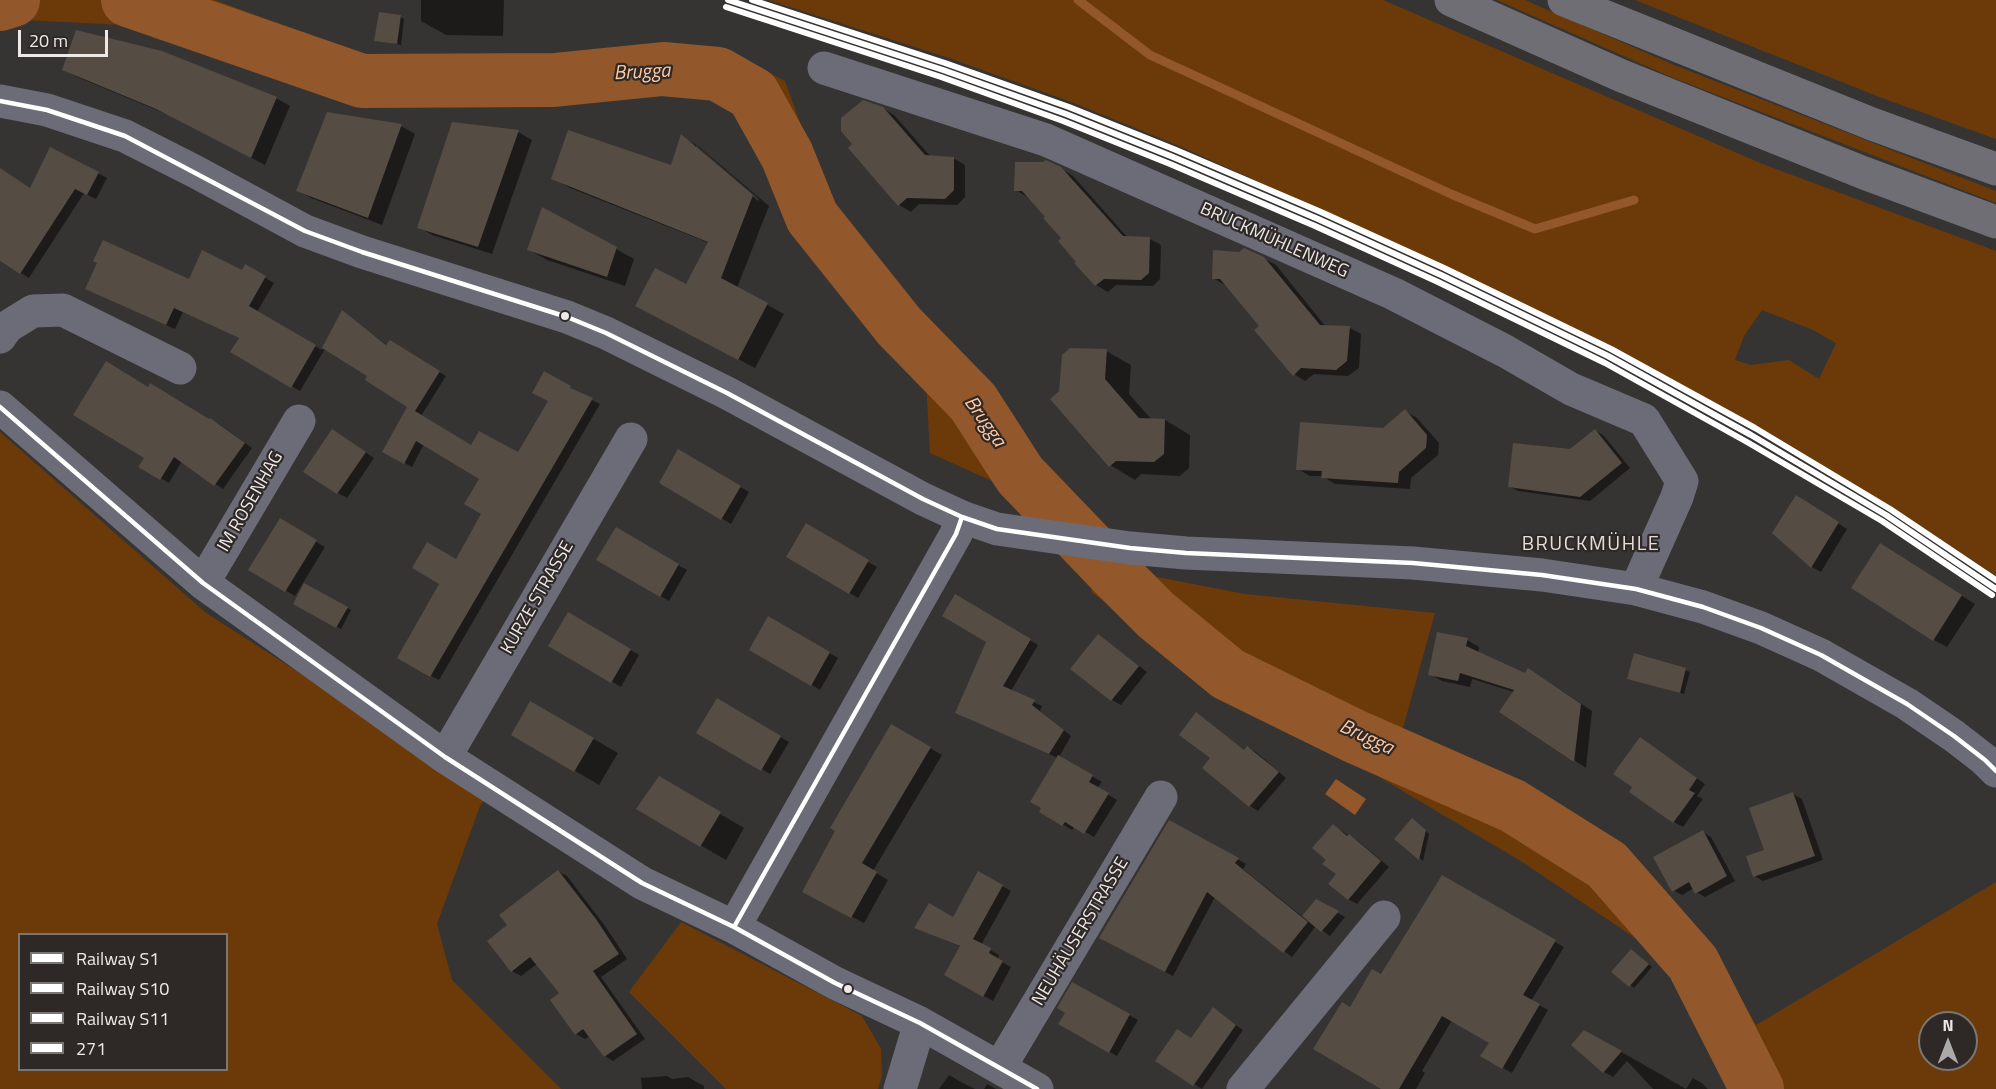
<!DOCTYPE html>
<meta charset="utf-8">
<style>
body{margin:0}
#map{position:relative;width:1996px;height:1089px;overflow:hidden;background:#363432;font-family:"Titillium Web",sans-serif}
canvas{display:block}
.legend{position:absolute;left:18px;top:933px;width:210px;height:138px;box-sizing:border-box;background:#2e2926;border:2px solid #7a7673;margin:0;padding:8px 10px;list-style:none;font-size:18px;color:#ece9e7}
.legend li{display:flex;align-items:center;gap:12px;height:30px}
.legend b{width:30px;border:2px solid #7a7673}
.north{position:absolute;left:1918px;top:1011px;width:60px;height:60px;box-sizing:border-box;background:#2e2926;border:2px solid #7a7673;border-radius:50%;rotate:0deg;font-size:16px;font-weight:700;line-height:24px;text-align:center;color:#ece9e7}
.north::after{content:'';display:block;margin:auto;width:21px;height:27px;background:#acaaa8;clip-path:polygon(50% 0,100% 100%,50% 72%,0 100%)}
.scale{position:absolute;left:18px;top:30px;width:90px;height:27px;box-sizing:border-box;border:3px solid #ece9e7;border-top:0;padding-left:8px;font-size:18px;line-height:21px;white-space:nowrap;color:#ece9e7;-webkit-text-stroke:4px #2e2926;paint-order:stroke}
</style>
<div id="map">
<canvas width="1996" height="1089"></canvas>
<ul class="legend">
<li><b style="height:8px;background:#fff"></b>Railway S1</li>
<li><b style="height:8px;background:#fff"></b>Railway S10</li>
<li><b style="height:8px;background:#fff"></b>Railway S11</li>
<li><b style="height:8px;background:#fff"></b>271</li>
</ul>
<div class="north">N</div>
<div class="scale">20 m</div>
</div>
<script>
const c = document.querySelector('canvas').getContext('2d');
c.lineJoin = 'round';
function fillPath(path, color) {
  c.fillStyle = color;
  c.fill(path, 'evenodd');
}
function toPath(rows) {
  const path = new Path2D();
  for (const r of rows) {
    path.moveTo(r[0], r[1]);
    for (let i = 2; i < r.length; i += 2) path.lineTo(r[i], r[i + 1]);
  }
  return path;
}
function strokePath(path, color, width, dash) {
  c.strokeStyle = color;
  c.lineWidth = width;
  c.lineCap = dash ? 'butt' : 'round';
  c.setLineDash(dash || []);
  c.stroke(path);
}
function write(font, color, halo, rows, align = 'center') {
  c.font = font + ' "Titillium Web",sans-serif';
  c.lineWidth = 4.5;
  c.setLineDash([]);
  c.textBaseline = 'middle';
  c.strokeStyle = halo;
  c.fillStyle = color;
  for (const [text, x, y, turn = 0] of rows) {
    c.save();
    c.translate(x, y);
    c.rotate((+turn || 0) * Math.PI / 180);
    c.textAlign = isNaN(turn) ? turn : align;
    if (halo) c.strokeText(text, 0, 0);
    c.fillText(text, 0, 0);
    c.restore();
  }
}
fillPath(toPath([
 [0,0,215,0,344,48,395,63,683,46,733,55,785,81,848,257,954,360,1059,487,1076,502,1021,494,930,453,926,382,828,272,740,99,693,70,436,91,313,83,163,27,26,20,0,26],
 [768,0,1383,0,1765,165,1996,251,1996,576,1889,506,1793,447,1734,413,1586,335,1447,267,1184,148,1074,103,949,58],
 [1762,310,1813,330,1836,343,1819,379,1789,360,1751,365,1735,360,1744,336],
 [1497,0,1525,0,1674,65,1996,191,1996,203,1671,77],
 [1635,0,1996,0,1996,139,1882,98],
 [0,432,206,613,353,707,487,797,480,806,437,924,452,980,561,1089,0,1089],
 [20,934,226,934,226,1070,20,1070],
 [1100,571,1152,576,1245,594,1435,613,1401,735,1494,774,1566,814,1616,856,1686,923,1733,986,1756,1025,1996,882,1996,1089,1733,1089,1694,1017,1678,981,1650,948,1524,863,1206,674,1091,592],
 [1930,1023,1966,1023,1966,1059,1930,1059],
 [681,922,862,1016,881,1049,882,1075,878,1089,726,1089,629,992]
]), '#6c3a08');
fillPath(toPath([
 [1336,779,1366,799,1355,815,1325,794]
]), '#92582b');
fillPath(toPath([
 [421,0,504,0,503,36,446,35,421,21],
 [400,17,404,19,401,45,376,40],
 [64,69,276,98,290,106,265,165,171,116,77,77],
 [883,108,895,116,931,157,953,158,965,165,965,197,957,205,919,204,911,212,899,205,854,145],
 [401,126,415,134,382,225,311,198,298,190],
 [518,132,532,140,492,254,432,235,419,227],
 [682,137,698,146,769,206,737,288,784,314,755,368,653,315,686,286,709,243,570,188,553,178,672,166],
 [696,145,759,199,758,201,696,149],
 [51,149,107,178,96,199,84,193,29,278,0,260,0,170,31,189],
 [1060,168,1073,176,1128,238,1150,239,1161,245,1160,279,1153,286,1116,285,1108,292,1096,285,1047,217,1027,197,1016,190],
 [616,249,634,259,625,286,547,260,529,250],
 [1263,258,1276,265,1326,327,1350,328,1361,334,1359,368,1348,376,1314,374,1305,381,1294,374,1261,326,1225,285,1213,278],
 [246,266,274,283,257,312,322,350,343,312,388,346,390,342,446,376,421,416,471,446,519,454,549,401,545,373,577,393,600,404,439,680,399,658,483,514,481,478,424,444,412,467,384,452,409,406,370,376,325,349,300,391,232,352,240,338,183,312,175,329,96,293,243,272],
 [1106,351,1131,365,1129,394,1152,420,1165,420,1190,435,1189,468,1180,476,1141,474,1135,480,1110,465,1061,391],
 [149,389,210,421,211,420,219,424,252,448,223,489,182,461,169,483,140,466,146,457],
 [1405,411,1417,418,1439,443,1438,455,1411,478,1410,489,1335,484,1322,476,1310,476,1298,469,1384,430],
 [1595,430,1604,436,1630,468,1590,501,1518,491,1509,486,1570,450],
 [341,436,374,458,347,498,338,493],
 [679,451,749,492,731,524,661,482],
 [1805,502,1847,529,1821,572,1812,567,1774,533],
 [280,520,325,547,295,596,250,569],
 [807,526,877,567,858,598,788,556],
 [616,530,687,570,669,601,599,560],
 [1894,553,1975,604,1947,647,1934,640],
 [305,585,351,610,341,629,295,603],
 [955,596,1038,645,1011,691,1042,706,1040,711,1071,736,1059,757,1102,782,1097,788,1117,800,1094,837,1075,826,1072,830,1041,811,1058,758,965,717,988,642],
 [569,614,639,655,621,687,550,645],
 [769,618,838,658,820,690,751,649],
 [1099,636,1147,672,1121,705,1112,700],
 [1467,640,1479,647,1478,653,1526,675,1541,677,1592,711,1586,768,1501,712,1514,692,1472,679,1470,687,1442,681,1430,674],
 [1635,655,1690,672,1684,694,1629,679],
 [717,700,789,742,770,774,698,732],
 [531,703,618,753,599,785,513,734],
 [1204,719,1245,751,1247,747,1256,752,1286,778,1258,811,1250,806,1213,758],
 [892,726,942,755,873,871,888,880,864,923,816,898],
 [1649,744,1705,784,1697,796,1703,799,1683,827,1674,822],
 [659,778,744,828,726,860,638,809],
 [1793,794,1802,799,1823,860,1763,881,1755,876],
 [1170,822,1246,864,1243,869,1303,917,1316,901,1345,917,1330,936,1316,926,1292,957,1215,897,1173,976,1109,942],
 [1416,822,1429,834,1423,861,1396,838],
 [1333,826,1358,841,1389,867,1357,904,1348,899,1338,874,1328,859],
 [1703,832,1711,837,1735,881,1705,897,1696,892,1694,888,1682,895,1673,890],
 [558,871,567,876,605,926,627,959,601,977,645,1039,613,1061,605,1056,590,1036,585,1039,576,1034,552,1000,561,993,537,964,521,976,512,971,509,926],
 [979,873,1011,891,981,945,999,955,998,960,1011,967,993,1001,946,975,961,947,916,928,953,919],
 [1442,877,1564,947,1531,1001,1548,1010,1512,1073,1482,1056,1491,1042,1452,1020,1422,1071,1425,1073,1416,1089,1381,1089,1351,1009,1381,976],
 [1636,953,1652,967,1634,988,1613,972],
 [1073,984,1138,1020,1117,1056,1060,1024,1067,1012],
 [1221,1014,1243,1030,1202,1089,1158,1061,1191,1039],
 [1585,1031,1686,1089,1653,1089,1627,1061,1613,1077,1604,1072],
 [949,1075,963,1083,975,1089,939,1089],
 [667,1076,672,1079,688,1077,704,1086,704,1089,642,1089,641,1078],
 [1693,1078,1702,1083,1708,1089,1686,1089],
 [987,1084,996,1089,984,1089]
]), '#0007');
strokePath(toPath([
 [1078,0,1150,55,1451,194,1535,229,1634,200]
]), '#92582b', 9);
strokePath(toPath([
 [128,0,362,81,554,80,663,69,718,74,753,94,787,155,812,217,899,326,973,402,1020,475,1115,574,1156,615,1228,674,1354,736,1513,806,1607,865,1693,963,1757,1089],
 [0,4,13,0]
]), '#92582b', 54);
fillPath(toPath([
 [379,12,401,15,397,44,374,41],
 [76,30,162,51,277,97,251,158,156,109,62,70],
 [863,100,883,107,925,155,954,157,954,190,945,199,907,198,898,206,848,148,852,144,841,131,841,118],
 [327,112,402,124,368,218,296,191],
 [452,122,519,130,478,247,417,228],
 [568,130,671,165,681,134,753,195,721,278,768,303,738,360,635,306,655,268,686,284,708,242,551,179],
 [50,147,99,172,87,195,75,189,20,274,0,261,0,168,30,188],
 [1046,160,1061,167,1123,236,1150,237,1149,273,1141,280,1104,279,1095,286,1074,263,1076,262,1058,241,1061,238,1043,218,1045,217,1022,191,1014,191,1015,162,1043,162],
 [542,207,617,247,607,277,527,250],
 [103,240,189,279,202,250,242,270,245,264,266,276,249,306,316,345,291,388,230,352,239,338,174,308,166,325,85,289,97,263,93,261],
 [1244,248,1264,257,1320,325,1350,326,1347,361,1336,370,1301,368,1293,376,1254,330,1259,326,1220,279,1212,279,1213,250,1239,252],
 [342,310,386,345,390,340,440,371,415,411,471,445,479,431,518,452,548,401,532,393,544,371,571,386,570,388,593,398,430,677,397,658,439,584,412,568,427,542,456,559,481,514,464,504,479,479,416,441,404,464,382,452,407,407,365,380,367,376,322,348],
 [1070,348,1107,349,1105,379,1139,418,1165,419,1164,454,1154,462,1116,461,1109,467,1050,399,1059,391,1062,355],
 [106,361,148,387,150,383,209,419,210,418,245,443,214,486,174,457,160,480,138,467,144,458,73,415],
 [1405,409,1427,435,1426,448,1399,472,1398,483,1321,478,1322,471,1296,470,1300,422,1383,428],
 [332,429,366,452,337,494,303,472],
 [1595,429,1622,463,1580,497,1508,487,1513,443,1570,449],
 [678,449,741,486,721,520,659,483],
 [1796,495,1839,522,1811,568,1772,533],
 [280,518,317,540,285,592,248,570],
 [806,523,869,560,849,594,786,557],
 [616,527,679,564,660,597,596,560],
 [1880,543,1962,595,1933,641,1851,588],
 [304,583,348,607,336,628,293,604],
 [955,594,1031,639,1003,686,1035,700,1032,705,1064,730,1049,754,955,713,986,642,942,616],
 [568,612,631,649,611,683,548,646],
 [768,616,830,652,811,686,749,650],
 [1437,632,1468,638,1466,646,1525,673,1528,668,1581,704,1574,762,1499,712,1514,690,1460,673,1458,681,1428,675],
 [1098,634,1139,666,1111,701,1070,669],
 [1634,653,1686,668,1680,693,1627,679],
 [717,698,781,736,761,771,696,733],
 [530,701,594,738,574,772,511,735],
 [1196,712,1244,750,1247,746,1279,772,1249,807,1202,768,1210,758,1179,735],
 [891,724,931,747,862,863,877,872,851,918,802,892,835,831,830,828],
 [1640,737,1697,778,1689,790,1695,793,1673,823,1629,792,1632,787,1613,774],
 [1058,755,1093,775,1089,782,1109,793,1084,834,1065,822,1062,826,1039,812,1041,808,1030,802],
 [659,776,721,812,700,847,636,809],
 [1793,792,1815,856,1753,877,1746,856,1764,850,1749,808],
 [1412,818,1426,830,1419,860,1394,839],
 [1169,820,1239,858,1235,863,1308,922,1283,953,1207,892,1165,972,1099,938],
 [1333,824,1347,836,1349,834,1381,861,1348,900,1328,884,1336,874,1322,864,1326,860,1312,848],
 [1703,830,1727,876,1695,894,1689,882,1672,892,1653,857],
 [558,870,596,919,619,954,593,971,637,1034,604,1057,583,1029,575,1035,550,1000,559,993,530,957,511,972,487,941,507,925,499,915],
 [978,871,1003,885,973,939,991,948,989,953,1003,961,983,997,944,975,960,946,914,928,929,903,953,917],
 [1442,875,1556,940,1523,995,1540,1004,1502,1069,1480,1056,1489,1043,1442,1016,1399,1089,1381,1089,1313,1049,1342,1002,1350,1007,1372,969,1381,974],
 [1316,899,1339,911,1321,932,1302,916],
 [1631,949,1649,964,1629,987,1611,972],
 [1072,982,1130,1014,1109,1053,1058,1024,1065,1013,1057,1008],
 [1213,1007,1236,1025,1193,1086,1155,1061,1177,1029,1191,1038],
 [1584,1030,1622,1051,1603,1073,1571,1045]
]), '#554c43');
strokePath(toPath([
 [824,68,1046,140,1394,294,1505,351,1571,389,1644,420,1682,481,1677,497,1636,589],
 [0,337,7,327,33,311,63,310,180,368],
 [0,407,203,583,445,757,642,883,734,927,835,983,920,1023,1037,1089],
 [203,583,299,421],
 [445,757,631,439],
 [734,927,956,534,962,517],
 [1000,1067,1161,797],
 [900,1089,920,1023],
 [1243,1089,1384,917]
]), '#6c6c78', 33);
strokePath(toPath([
 [0,101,47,110,125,136,196,172,305,231,362,252,567,317,606,333,727,393,923,499,962,517,997,529,1130,548,1186,553,1413,563,1542,575,1636,589,1703,607,1761,628,1821,655,1907,704,1954,736,1985,760,1996,771]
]), '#6c6c78', 33);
strokePath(toPath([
 [1451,0,1622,76,1864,173,1996,222],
 [1564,0,1872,124,1996,169]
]), '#6e6e74', 33);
strokePath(toPath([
 [0,101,47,110,125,136,305,231,362,252,567,317,606,333,727,393,923,499,962,517,997,529,1130,548,1186,553,1413,563,1542,575,1636,589,1703,607,1761,628,1821,655,1907,704,1954,736,1985,760,1996,771],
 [0,407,203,583,445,757,642,883,734,927,835,983,920,1023,1037,1089],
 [734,927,956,534,962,517]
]), '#fff', 4.5);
strokePath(toPath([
 [728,0,943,70,1066,114,1173,157,1318,219,1441,275,1608,356,1751,435,1886,515,1996,589]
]), '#fff', 6);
strokePath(toPath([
 [726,7,941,77,1063,121,1170,164,1315,226,1438,282,1605,363,1747,442,1882,521,1992,595]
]), '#fff', 6);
strokePath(toPath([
 [752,0,945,63,1069,107,1176,150,1321,212,1444,268,1611,349,1755,428,1890,509,1996,580]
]), '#fff', 6);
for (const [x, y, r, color] of [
 [565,316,5,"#ece9e7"],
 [848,989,5,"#ece9e7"]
]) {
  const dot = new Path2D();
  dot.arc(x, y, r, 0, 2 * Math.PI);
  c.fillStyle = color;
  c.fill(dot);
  strokePath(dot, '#2e2926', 2);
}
write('18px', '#ece9e7', '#2e2926', [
 ["BRUCKMÜHLENWEG",1274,241,24],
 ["IM ROSENHAG",251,502,-60],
 ["KURZE STRASSE",538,598,-60],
 ["NEUHÄUSERSTRASSE",1081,932,-59]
]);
write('italic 20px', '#fec8a1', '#2e2926', [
 ["Brugga",642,73,-3],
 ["Brugga",984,422,55],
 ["Brugga",1366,738,25]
]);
c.letterSpacing = '1.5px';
write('20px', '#e5deda', '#2e2926', [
 ["BRUCKMÜHLE",1591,545]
]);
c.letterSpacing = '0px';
</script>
